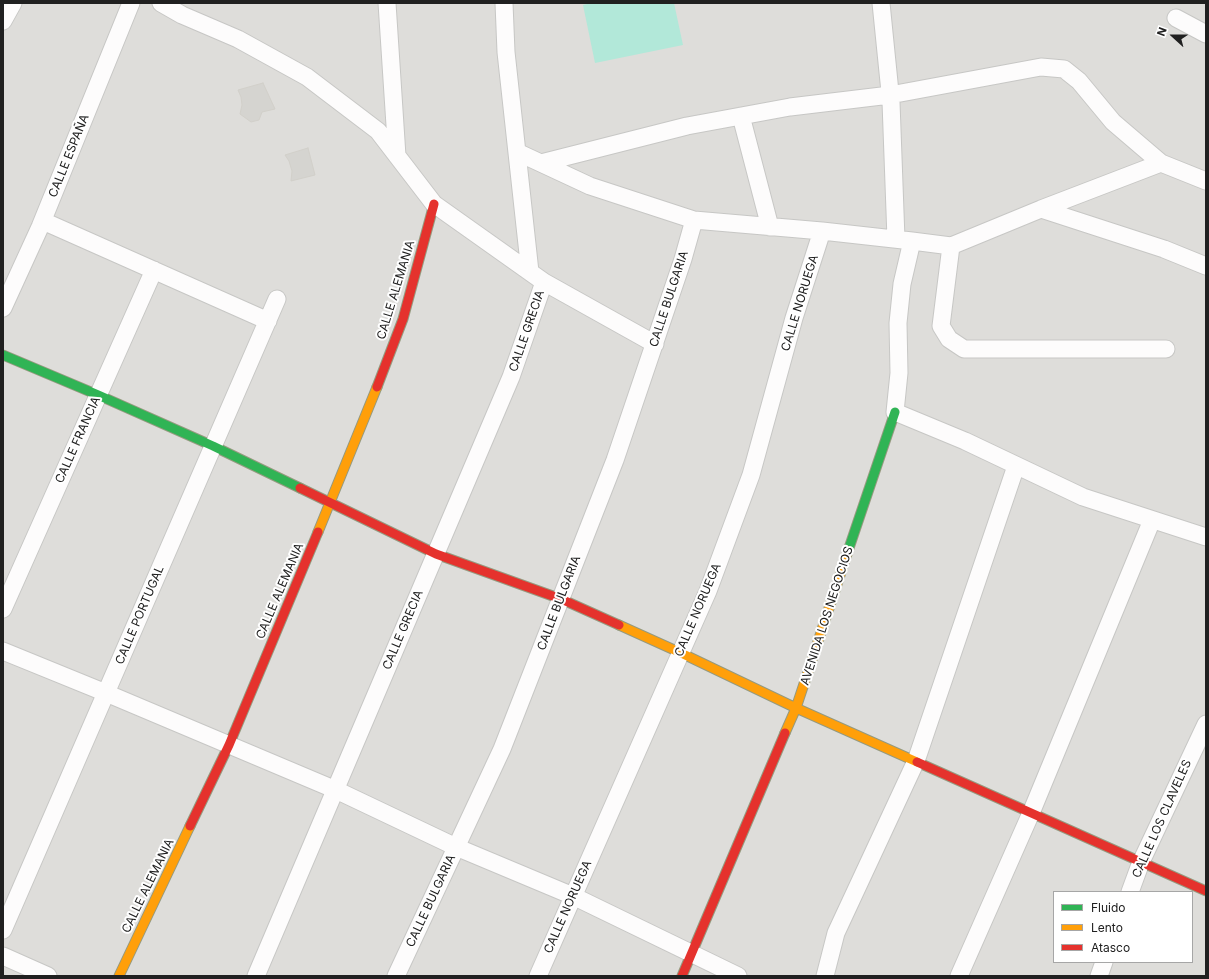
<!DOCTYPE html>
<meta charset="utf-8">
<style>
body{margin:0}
#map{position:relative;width:1209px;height:979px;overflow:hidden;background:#efeee9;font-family:Inter,sans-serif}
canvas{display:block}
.frame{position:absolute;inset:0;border:4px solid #202020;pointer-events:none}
.legend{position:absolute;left:1053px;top:891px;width:140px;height:72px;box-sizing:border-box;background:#fff;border:1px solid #a6a6a6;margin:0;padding:5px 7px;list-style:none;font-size:12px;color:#202020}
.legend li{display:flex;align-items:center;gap:8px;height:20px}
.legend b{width:20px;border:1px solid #a6a6a6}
.north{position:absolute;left:1153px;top:16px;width:40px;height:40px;-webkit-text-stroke:3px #fff;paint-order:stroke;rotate:291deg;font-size:11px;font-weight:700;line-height:16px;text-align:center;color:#202020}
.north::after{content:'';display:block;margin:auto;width:14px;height:18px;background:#202020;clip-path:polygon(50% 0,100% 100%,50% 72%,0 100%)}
</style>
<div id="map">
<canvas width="1209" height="979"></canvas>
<div class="frame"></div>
<ul class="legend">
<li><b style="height:5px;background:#30b455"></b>Fluido</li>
<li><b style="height:5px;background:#ff9f0a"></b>Lento</li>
<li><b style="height:5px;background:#e5322d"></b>Atasco</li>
</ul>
<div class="north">N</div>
</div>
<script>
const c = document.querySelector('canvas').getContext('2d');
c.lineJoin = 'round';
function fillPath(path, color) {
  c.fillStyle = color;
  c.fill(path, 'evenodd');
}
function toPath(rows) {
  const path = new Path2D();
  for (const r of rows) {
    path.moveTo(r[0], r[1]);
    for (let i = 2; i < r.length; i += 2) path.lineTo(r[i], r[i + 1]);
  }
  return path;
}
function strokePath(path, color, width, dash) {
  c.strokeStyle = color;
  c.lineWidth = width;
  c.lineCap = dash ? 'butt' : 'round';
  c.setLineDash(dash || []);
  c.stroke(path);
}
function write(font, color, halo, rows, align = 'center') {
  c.font = font + ' Inter,sans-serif';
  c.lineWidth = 4;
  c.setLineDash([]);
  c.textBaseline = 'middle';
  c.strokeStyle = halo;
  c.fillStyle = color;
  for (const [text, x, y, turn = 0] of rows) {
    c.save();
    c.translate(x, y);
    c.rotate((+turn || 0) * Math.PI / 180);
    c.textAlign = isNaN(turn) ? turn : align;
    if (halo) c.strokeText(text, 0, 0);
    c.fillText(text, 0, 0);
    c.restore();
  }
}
fillPath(toPath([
 [3,3,1206,3,1206,976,3,976],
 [1054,892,1192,892,1192,962,1054,962]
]), '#deddda');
fillPath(toPath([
 [591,3,674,3,683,45,595,63,583,5]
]), '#b2e8d9');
const building = toPath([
 [263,83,275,109,262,112,259,120,251,122,240,114,242,105,241,97,238,90,263,83],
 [308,148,315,175,291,181,292,171,289,161,285,155,308,148]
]);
fillPath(building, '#d5d4d0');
strokePath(building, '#d2d0ca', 1);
const street = toPath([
 [161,3,182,15,238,39,307,77,378,131,434,204,544,282,655,344],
 [387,3,397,156],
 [504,3,506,52,530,272],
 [881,3,891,102,896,239],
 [1176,18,1206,34],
 [3,21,13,3],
 [741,116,770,227],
 [517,152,590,186,694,220,822,231,912,241,951,246,1041,209,1161,163],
 [541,163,687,126,790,107,890,95,1041,67,1064,69,1079,81,1113,122,1161,163,1206,181],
 [1041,209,1164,249,1206,266],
 [43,221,268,321],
 [912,241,902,284,898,323,899,373,895,412,965,441,1083,497,1206,537],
 [951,246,941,326,949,339,964,349,1166,349],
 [3,308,40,227,131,3],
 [3,609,154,270],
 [3,651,106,693,336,790,456,847,573,896,738,976],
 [1130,892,1141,862,1206,724],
 [3,930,277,299],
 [3,956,48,976],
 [256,976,511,377,544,282],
 [396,976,502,749,615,460,683,259,694,220],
 [538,976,708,591,751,475,794,318,822,231],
 [825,976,836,933,916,761,1016,466],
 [959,976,1031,813,1152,520],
 [1099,976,1104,962]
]);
const fast = toPath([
 [3,355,98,395,213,446,300,488],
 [848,551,895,412]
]);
const slow = toPath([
 [318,532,377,387],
 [619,625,681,653,796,708,917,762],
 [785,733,796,708,848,551],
 [119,976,190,826]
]);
const jam = toPath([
 [377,387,403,319,434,204],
 [300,488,436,554,561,599,619,625],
 [917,762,1206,891],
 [190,826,229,745,318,532],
 [682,976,785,733]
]);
strokePath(street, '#c7c7c5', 19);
strokePath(fast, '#959a7f', 11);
strokePath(slow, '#959a7f', 11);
strokePath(jam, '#959a7f', 11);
strokePath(street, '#fdfcfc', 17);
strokePath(fast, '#30b455', 9);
strokePath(slow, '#ff9f0a', 9);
strokePath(jam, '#e5322d', 9);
write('12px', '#202020', '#fff', [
 ["CALLE ESPAÑA",69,156,-68],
 ["CALLE ALEMANIA",396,290,-73],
 ["CALLE BULGARIA",669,299,-72],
 ["CALLE NORUEGA",800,303,-73],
 ["CALLE GRECIA",527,331,-71],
 ["CALLE FRANCIA",78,440,-66],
 ["CALLE ALEMANIA",280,591,-67],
 ["CALLE BULGARIA",559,603,-69],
 ["CALLE NORUEGA",698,610,-67],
 ["CALLE PORTUGAL",140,615,-67],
 ["AVENIDA LOS NEGOCIOS",827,616,-72],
 ["CALLE GRECIA",403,630,-67],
 ["CALLE LOS CLAVELES",1162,819,-66],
 ["CALLE ALEMANIA",148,886,-64],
 ["CALLE BULGARIA",431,901,-65],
 ["CALLE NORUEGA",568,907,-66]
]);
</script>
